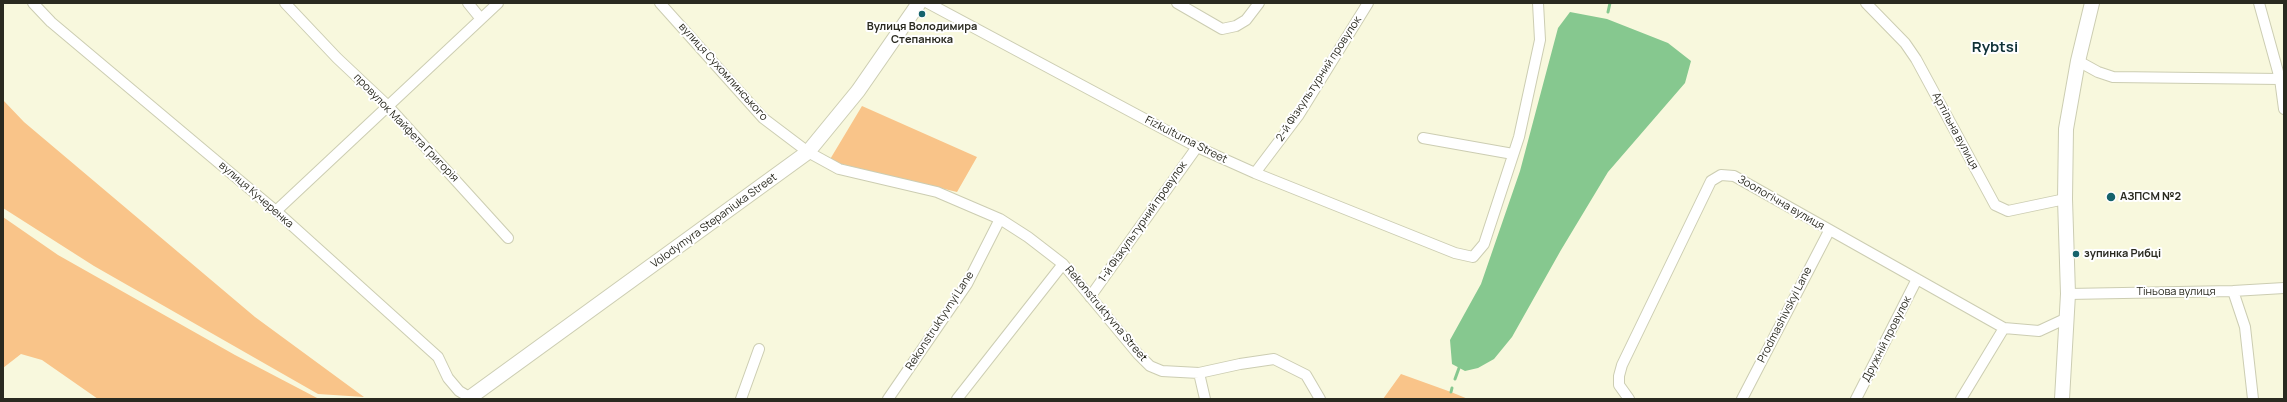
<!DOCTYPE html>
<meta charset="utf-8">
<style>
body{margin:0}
#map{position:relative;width:2287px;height:402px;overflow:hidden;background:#f8f8dd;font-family:Manrope,sans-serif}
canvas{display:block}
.frame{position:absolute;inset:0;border:4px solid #2a2a20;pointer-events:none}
</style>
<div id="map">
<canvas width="2287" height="402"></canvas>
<div class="frame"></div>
</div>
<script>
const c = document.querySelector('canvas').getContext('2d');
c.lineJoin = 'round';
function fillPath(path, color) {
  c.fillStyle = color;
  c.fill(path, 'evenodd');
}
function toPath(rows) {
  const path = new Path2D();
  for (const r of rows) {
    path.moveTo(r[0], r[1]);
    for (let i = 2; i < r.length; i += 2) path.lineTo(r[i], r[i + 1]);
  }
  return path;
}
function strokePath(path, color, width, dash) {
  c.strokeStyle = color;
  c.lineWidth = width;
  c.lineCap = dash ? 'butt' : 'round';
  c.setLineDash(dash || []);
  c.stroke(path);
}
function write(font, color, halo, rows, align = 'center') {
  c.font = font + ' Manrope,sans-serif';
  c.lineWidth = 4;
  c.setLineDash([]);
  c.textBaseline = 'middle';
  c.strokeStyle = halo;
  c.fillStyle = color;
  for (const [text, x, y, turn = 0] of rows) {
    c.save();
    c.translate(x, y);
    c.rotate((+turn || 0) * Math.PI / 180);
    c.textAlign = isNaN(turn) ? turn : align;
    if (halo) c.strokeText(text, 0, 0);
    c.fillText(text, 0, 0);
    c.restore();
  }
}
fillPath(toPath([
 [3,100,24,122,255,317,364,397,318,394,94,266,3,208],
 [862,106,977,157,957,192,829,161],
 [3,217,58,255,235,355,319,399,98,399,42,360,21,354,3,368],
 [1401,374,1451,392,1468,399,1383,399]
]), '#f9c489');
fillPath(toPath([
 [1570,12,1607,19,1668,43,1691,61,1685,83,1608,172,1561,250,1512,337,1494,359,1478,368,1465,371,1452,364,1450,340,1481,284,1520,171,1558,28]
]), '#86c88f');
strokePath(toPath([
 [1608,12,1610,3],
 [1455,379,1459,368],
 [1451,392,1452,388]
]), '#86c88f', 3);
const street = toPath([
 [33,3,51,22,276,211,438,357,448,378,459,391,469,397],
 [285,3,337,58,388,106,508,238],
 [468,3,481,19],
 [660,3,763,118,808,152,839,169,937,192,1000,219,1028,237,1063,264,1138,354,1150,366,1162,371,1199,373,1240,364,1274,359,1306,375,1320,399],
 [928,3,1197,147,1255,173,1455,253,1473,257,1484,244,1519,137,1540,40,1538,3],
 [1177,3,1222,29,1236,26,1246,20,1259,3],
 [1866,3,1905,43,1916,59,1995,205,2008,211,2065,199],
 [2259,3,2280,79,2284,109],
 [2078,61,2098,72,2113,77,2280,79],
 [1423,138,1513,154],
 [1255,173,1298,116,1368,3],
 [276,211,498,3],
 [2233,291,2245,327,2253,399],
 [2068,294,2233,291,2284,288],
 [1090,297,1197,147],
 [1199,373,1205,399],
 [741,399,759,349],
 [888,399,967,284,1000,219],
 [957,399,1063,264],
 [1629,399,1619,385,1619,376,1622,365,1711,181,1721,175,1734,176,2004,328,2039,331,2067,318],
 [1742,399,1829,231],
 [1856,399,1917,279],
 [1961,399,2004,328]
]);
const secondary = toPath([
 [468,399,808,152,858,91,919,3],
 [2062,399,2068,294,2065,199,2066,129,2078,61,2092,3]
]);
strokePath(street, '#cccdb2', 12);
strokePath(secondary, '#cccdb2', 16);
strokePath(street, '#fff', 10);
strokePath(secondary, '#fff', 14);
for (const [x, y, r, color] of [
 [922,14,4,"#15636c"],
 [2111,197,5,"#15636c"],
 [2076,254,4,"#15636c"]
]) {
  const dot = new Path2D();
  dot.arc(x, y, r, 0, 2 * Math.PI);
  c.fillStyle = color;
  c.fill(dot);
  strokePath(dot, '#fff', 1.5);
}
write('bold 11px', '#2a2a20', '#fff', [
 ["Вулиця Володимира",922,27,"center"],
 ["Степанюка",922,40,"center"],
 ["АЗПСМ №2",2120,197],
 ["зупинка Рибці",2084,254]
], 'left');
write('11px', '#2a2a20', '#fff', [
 ["вулиця Сухомлинського",723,72,48],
 ["2-й Фізкультурний провулок",1319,79,-57],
 ["провулок Майфета Григорія",406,128,46],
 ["Артільна вулиця",1955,131,62],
 ["Fizkulturna Street",1186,140,27],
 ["вулиця Кучеренка",256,195,41],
 ["Зоологічна вулиця",1781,203,30],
 ["Volodymyra Stepaniuka Street",714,221,-36],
 ["1-й Фізкультурний провулок",1143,222,-55],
 ["Тіньова вулиця",2176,292],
 ["Rekonstruktyvna Street",1106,314,50],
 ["Prodmashivskyi Lane",1785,315,-63],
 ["Rekonstruktyvnyi Lane",940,321,-57],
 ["Дружній провулок",1887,339,-63]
]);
write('bold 15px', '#103237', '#fff', [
 ["Rybtsi",1995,48]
]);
</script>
